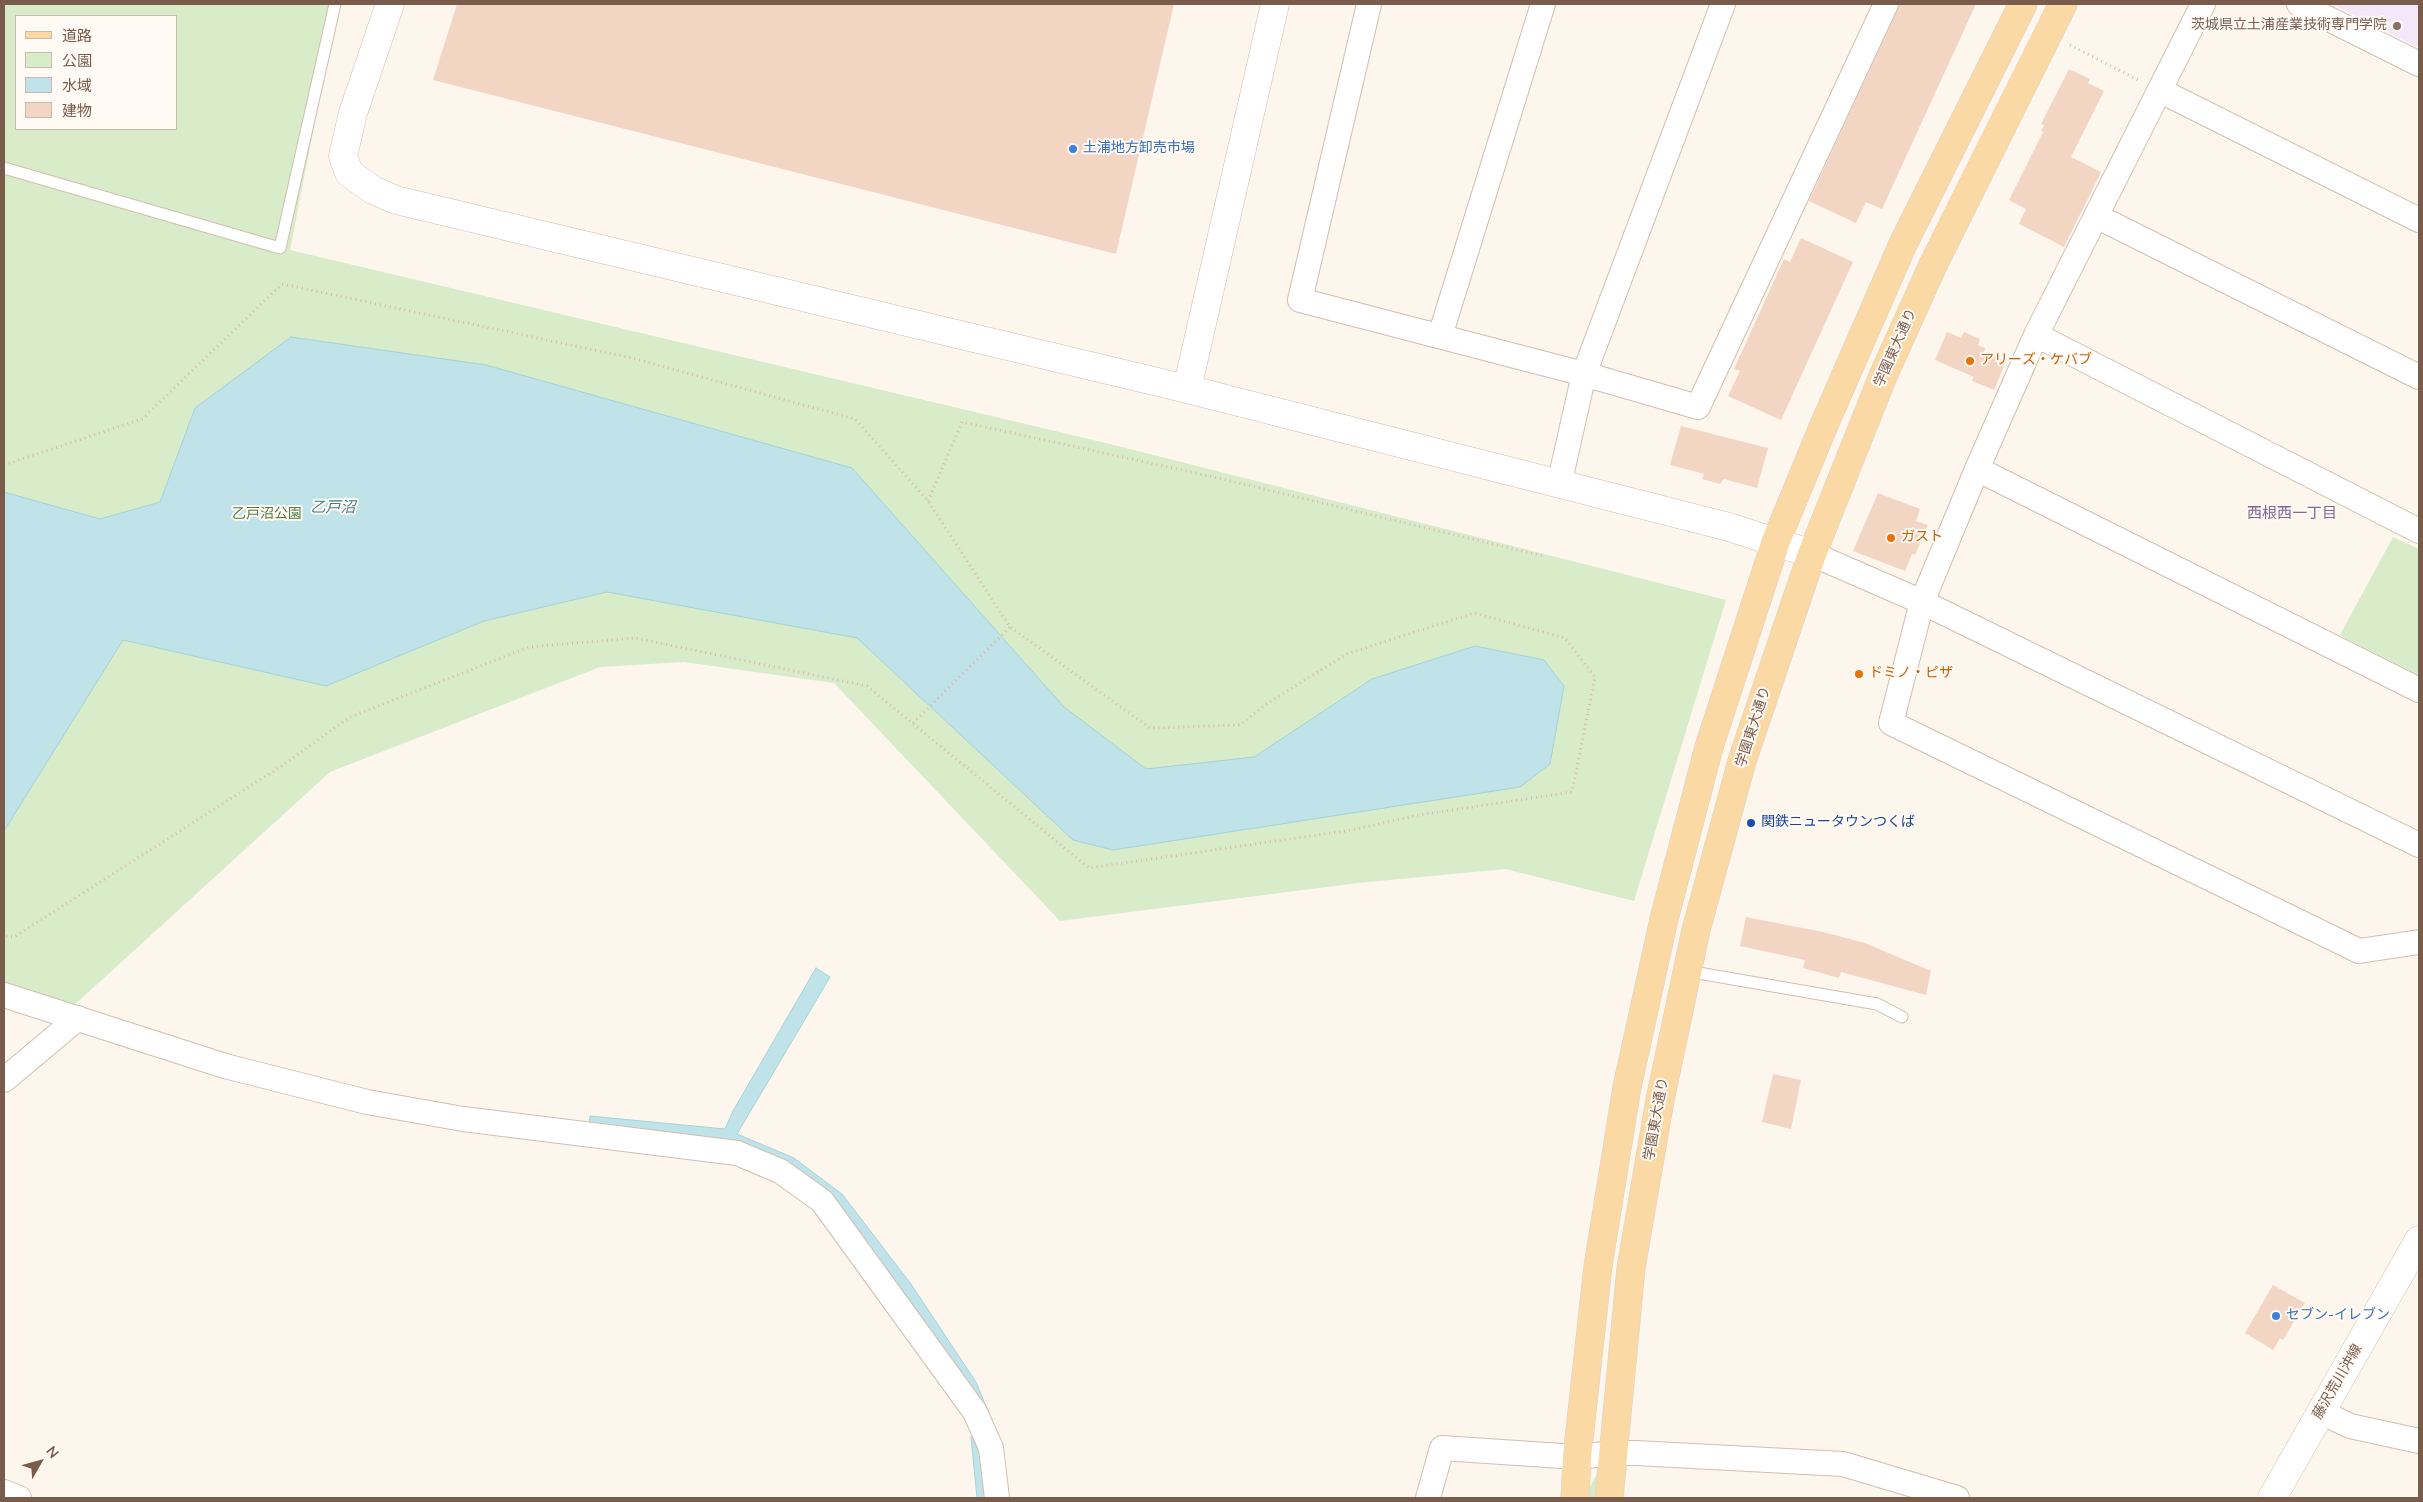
<!DOCTYPE html>
<meta charset="utf-8">
<style>
body{margin:0}
#map{position:relative;width:2423px;height:1502px;overflow:hidden;background:#fdf6ec;font-family:"Nunito Sans","Noto Sans JP",sans-serif}
canvas{display:block}
.frame{position:absolute;inset:0;border:5px solid #7a5c4d;pointer-events:none}
.legend{position:absolute;left:15px;top:15px;width:162px;height:115px;box-sizing:border-box;background:#fffaf3;border:1px solid #cabbb1;margin:0;padding:6px 9px;list-style:none;font-size:15px;color:#7a5c4d}
.legend li{display:flex;align-items:center;gap:10px;height:25px}
.legend b{width:25px;border:1px solid #cabbb1}
.north{position:absolute;left:15px;top:1437px;width:50px;height:50px;-webkit-text-stroke:4px #fffaf3;paint-order:stroke;rotate:52deg;font-size:14px;font-weight:700;line-height:20px;text-align:center;color:#7a5c4d}
.north::after{content:'';display:block;margin:auto;width:18px;height:22px;background:#7a5c4d;clip-path:polygon(50% 0,100% 100%,50% 72%,0 100%)}
</style>
<div id="map">
<canvas width="2423" height="1502"></canvas>
<div class="frame"></div>
<ul class="legend">
<li><b style="height:6px;background:#fbd9a5"></b>道路</li>
<li><b style="height:14px;background:#d8ecc9"></b>公園</li>
<li><b style="height:14px;background:#bfe3e8"></b>水域</li>
<li><b style="height:14px;background:#f3d5c3"></b>建物</li>
</ul>
<div class="north">N</div>
</div>
<script>
const c = document.querySelector('canvas').getContext('2d');
c.lineJoin = 'round';
function fillPath(path, color) {
  c.fillStyle = color;
  c.fill(path, 'evenodd');
}
function toPath(rows) {
  const path = new Path2D();
  for (const r of rows) {
    path.moveTo(r[0], r[1]);
    for (let i = 2; i < r.length; i += 2) path.lineTo(r[i], r[i + 1]);
  }
  return path;
}
function strokePath(path, color, width, dash) {
  c.strokeStyle = color;
  c.lineWidth = width;
  c.lineCap = dash ? 'butt' : 'round';
  c.setLineDash(dash || []);
  c.stroke(path);
}
function write(font, color, halo, rows, align = 'center') {
  c.font = font + ' "Nunito Sans","Noto Sans JP",sans-serif';
  c.lineWidth = 4;
  c.setLineDash([]);
  c.textBaseline = 'middle';
  c.strokeStyle = halo;
  c.fillStyle = color;
  for (const [text, x, y, turn = 0] of rows) {
    c.save();
    c.translate(x, y);
    c.rotate((+turn || 0) * Math.PI / 180);
    c.textAlign = isNaN(turn) ? turn : align;
    if (halo) c.strokeText(text, 0, 0);
    c.fillText(text, 0, 0);
    c.restore();
  }
}
fillPath(toPath([
 [2332,4,2419,4,2419,48]
]), '#f3e8fa');
fillPath(toPath([
 [4,4,338,4,290,250,1110,444,1726,600,1634,901,1505,869,1358,883,1060,921,834,683,684,662,600,667,330,772,71,1008,4,988],
 [16,16,176,16,176,129,16,129],
 [2393,537,2419,549,2419,680,2340,635],
 [1600,1469,1595,1498,1588,1498,1589,1488]
]), '#d8ecc9');
const water = toPath([
 [291,337,486,365,852,468,1064,707,1146,769,1254,757,1372,679,1475,646,1544,660,1564,686,1550,764,1520,787,1113,850,1073,840,857,638,607,592,484,621,326,686,123,640,4,831,4,492,100,519,160,502,195,408,291,337],
 [816,968,830,977,737,1134,794,1158,842,1194,911,1284,976,1382,1001,1443,991,1498,977,1498,971,1437,1000,1443,787,1171,588,1131,590,1116,725,1129,733,1111,816,968]
]);
fillPath(water, '#bfe3e8');
strokePath(water, '#a5d3da', 1);
fillPath(toPath([
 [457,4,1174,4,1116,254,433,80],
 [1900,4,1976,4,1882,209,1866,202,1856,223,1809,201],
 [2069,69,2090,79,2088,83,2104,91,2071,157,2101,172,2064,247,2019,224,2026,209,2009,200,2043,132,2041,131,2044,125,2041,124],
 [1801,238,1853,262,1781,420,1728,396,1740,371,1734,369,1784,259,1790,262],
 [1947,332,1961,338,1964,332,1980,339,1978,345,1985,348,1984,352,2006,361,1994,390,1972,381,1974,377,1935,360],
 [1681,426,1768,448,1757,488,1724,479,1720,484,1702,479,1704,474,1670,465],
 [1878,493,1920,509,1916,521,1928,525,1915,555,1912,554,1905,571,1853,551],
 [1746,917,1823,932,1865,943,1931,971,1926,995,1841,972,1839,978,1803,968,1805,960,1740,946],
 [1773,1074,1801,1080,1791,1129,1762,1122],
 [2273,1285,2305,1303,2283,1340,2280,1338,2273,1350,2245,1333]
]), '#f3d5c3');
const service = toPath([
 [4,168,280,248,335,4],
 [1687,971,1877,1004,1902,1017]
]);
const minor = toPath([
 [1369,4,1300,300,1584,374,1698,407,1886,4],
 [2203,4,2036,335,1977,469,1922,602,1891,723,2359,951,2419,942],
 [2299,4,2419,64],
 [2161,91,2419,220],
 [2098,217,2419,377],
 [2036,335,2419,531],
 [1440,336,1543,4],
 [1977,469,2419,690],
 [1559,485,1584,374,1723,4],
 [1812,554,1922,602,2419,845],
 [4,995,225,1066,367,1102,463,1119,737,1153,780,1171,822,1201,975,1412,991,1448,997,1498],
 [4,1080,78,1018],
 [2321,1412,2350,1426,2419,1441],
 [4,1492,19,1498],
 [1428,1498,1442,1448,1577,1457,1613,1453,1636,1453,1843,1464,1957,1498]
]);
const tertiary = toPath([
 [390,4,353,113,343,156,349,173,373,190,396,200,1187,389,1729,527,1812,554],
 [1187,389,1275,4]
]);
const secondary = toPath([
 [2272,1498,2419,1240]
]);
const primary = toPath([
 [1575,1498,1577,1457,1598,1266,1627,1087,1664,919,1709,747,1776,541,1824,425,1903,244,2023,4],
 [1609,1498,1631,1268,1660,1100,1696,930,1742,761,1812,554,1883,376,1933,265,2063,4]
]);
strokePath(service, '#d1beb0', 13);
strokePath(minor, '#d1beb0', 26);
strokePath(tertiary, '#d1beb0', 29);
strokePath(secondary, '#d6c0b0', 29);
strokePath(primary, '#dad1cd', 29);
strokePath(toPath([
 [2070,45,2140,81],
 [4,465,142,419,282,284,632,358,855,419,928,501,1010,627,1150,728,1240,725,1266,704,1347,654,1474,613,1565,638,1595,677,1572,792,1419,815,1352,830,1089,868,867,686,635,638,529,647,350,717,280,767,14,937,4,936],
 [928,501,962,422,1218,478,1543,556],
 [913,723,1010,627]
]), '#d9b8a5', 3, [1, 4]);
strokePath(service, '#fff', 11);
strokePath(minor, '#fff', 24);
strokePath(tertiary, '#fff', 28);
strokePath(secondary, '#fff', 28);
strokePath(primary, '#fbd9a5', 28);
for (const [x, y, r, color] of [
 [2397,26,5,"#8d6e63"],
 [1073,149,5,"#3f7fe0"],
 [1970,361,5,"#e8710a"],
 [1891,538,5,"#e8710a"],
 [1859,674,5,"#e8710a"],
 [1751,823,5,"#1a4fb4"],
 [2276,1316,5,"#3f7fe0"]
]) {
  const dot = new Path2D();
  dot.arc(x, y, r, 0, 2 * Math.PI);
  c.fillStyle = color;
  c.fill(dot);
  strokePath(dot, '#fffaf3', 2);
}
write('14px', '#785e54', '#fffaf3', [
 ["茨城県立土浦産業技術専門学院",2387,26]
], 'right');
write('14px', '#366cbe', '#fffaf3', [
 ["土浦地方卸売市場",1083,149],
 ["セブン-イレブン",2286,1316]
], 'left');
write('14px', '#7a5c4d', '#fffaf3', [
 ["学園東大通り",1896,348,-66],
 ["学園東大通り",1754,727,-72],
 ["学園東大通り",1657,1119,-80],
 ["藤沢荒川沖線",2338,1382,-60]
]);
write('14px', '#c56008', '#fffaf3', [
 ["アリーズ・ケバブ",1980,361],
 ["ガスト",1901,538],
 ["ドミノ・ピザ",1869,674]
], 'left');
write('14px', '#537a41', '#fffaf3', [
 ["乙戸沼公園",267,515]
]);
write('14px', '#164399', '#fffaf3', [
 ["関鉄ニュータウンつくば",1761,823]
], 'left');
write('italic 15px', '#437c86', '#fffaf3', [
 ["乙戸沼",333,508]
]);
write('15px', '#846695', '#fffaf3', [
 ["西根西一丁目",2292,514]
]);
</script>
